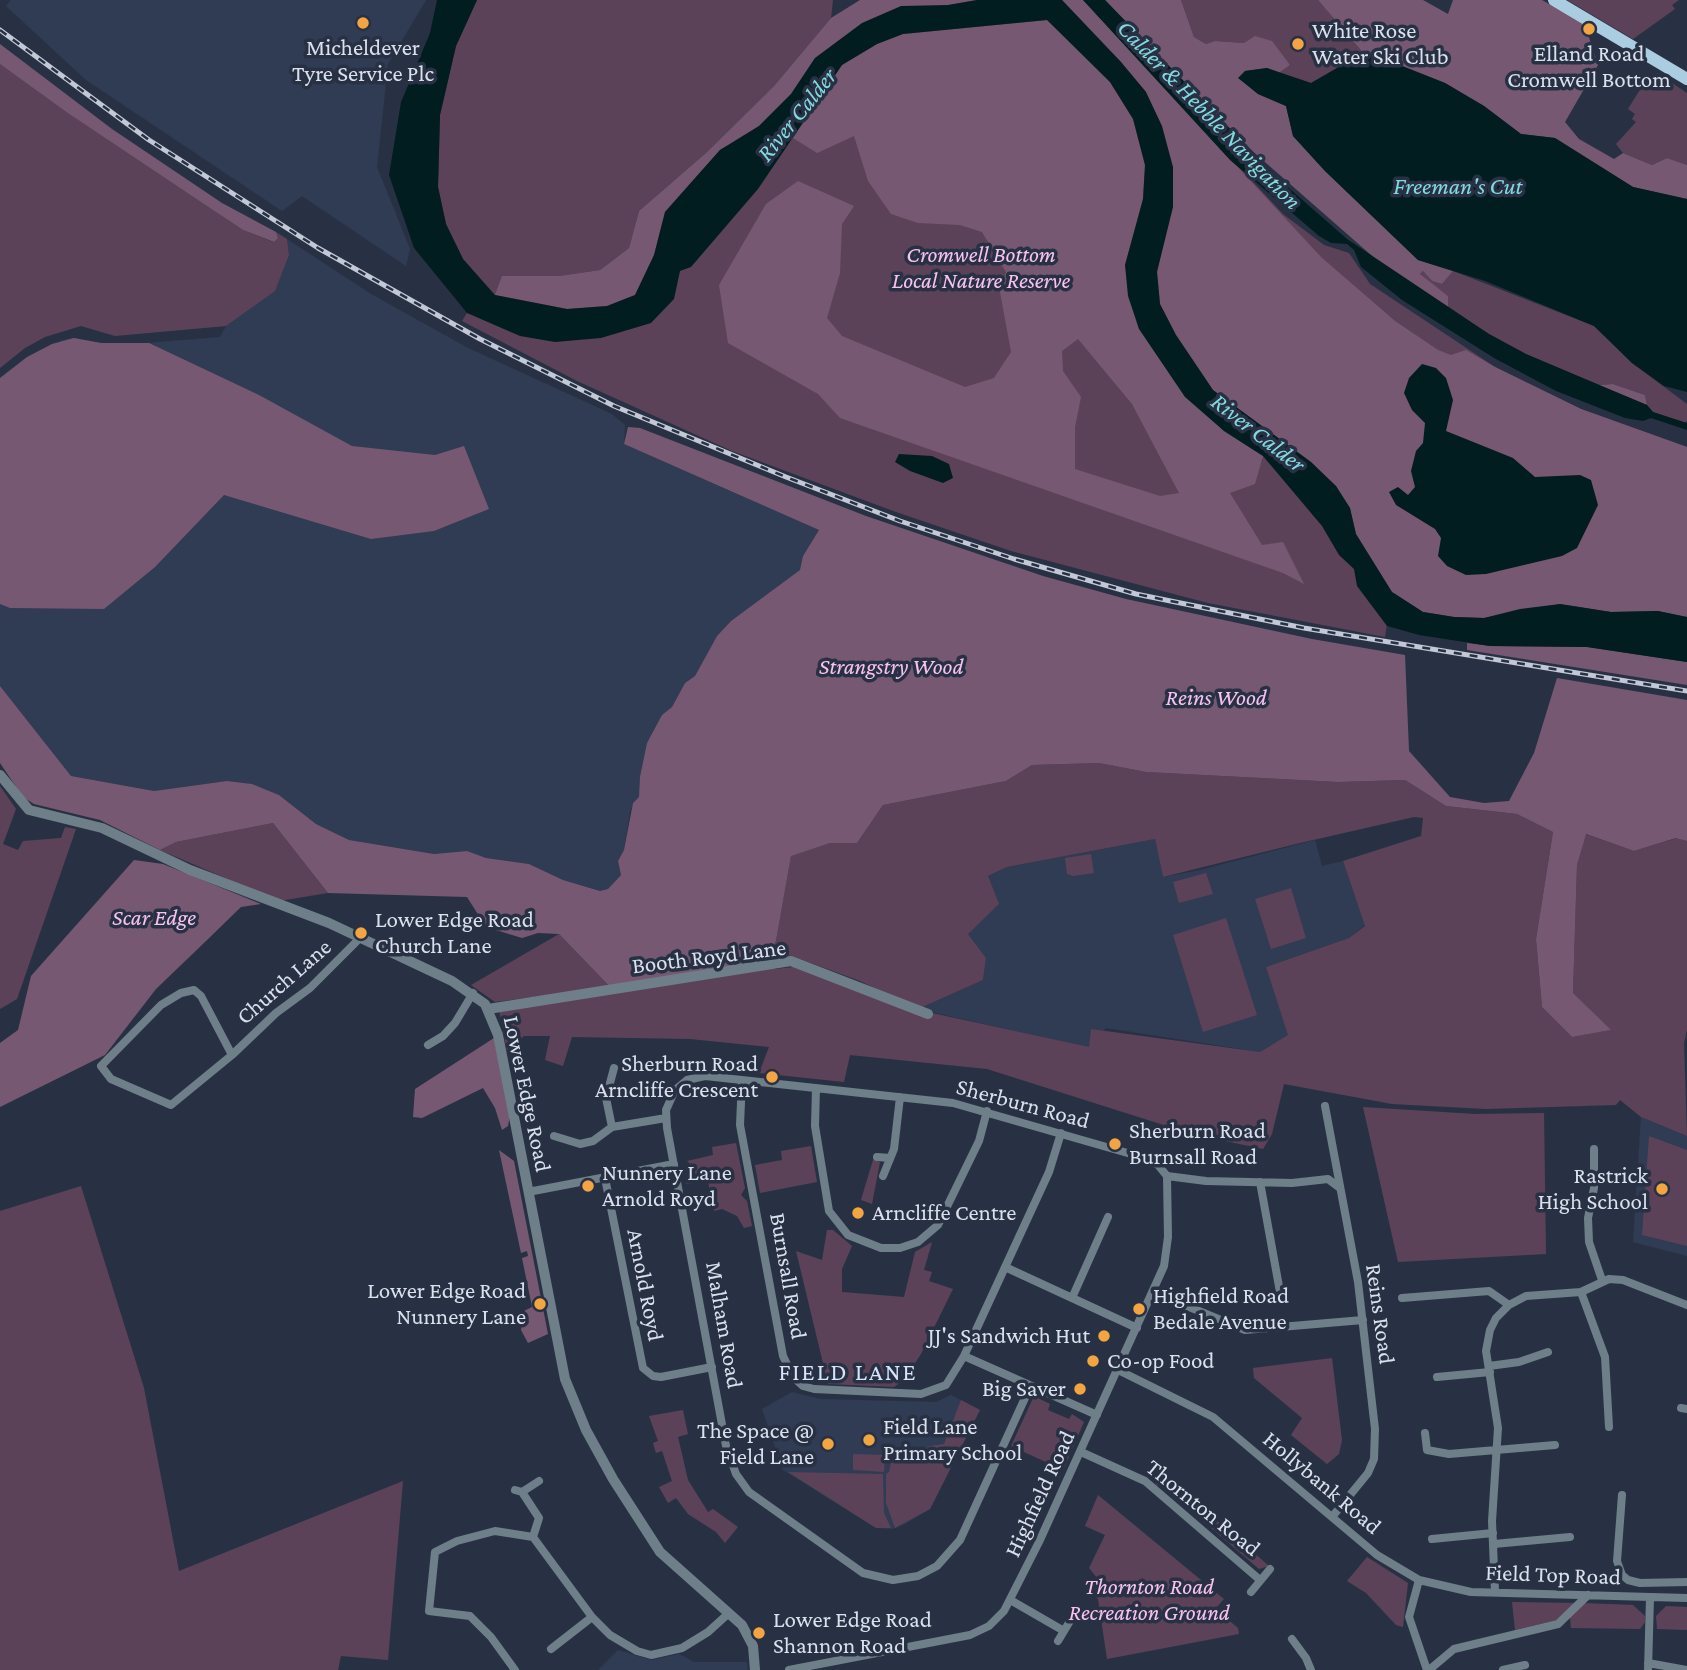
<!DOCTYPE html>
<style>
body{margin:0}
canvas{display:block;background:#283144}
</style>
<canvas width="1687" height="1670"></canvas>
<script>
const c = document.querySelector('canvas').getContext('2d');
c.lineJoin = 'round';
function fillPath(path, color) {
  c.fillStyle = color;
  c.fill(path, 'evenodd');
}
function toPath(rows) {
  const path = new Path2D();
  for (const r of rows) {
    path.moveTo(r[0], r[1]);
    for (let i = 2; i < r.length; i += 2) path.lineTo(r[i], r[i + 1]);
  }
  return path;
}
function strokePath(path, color, width, dash) {
  c.strokeStyle = color;
  c.lineWidth = width;
  c.lineCap = dash ? 'butt' : 'round';
  c.setLineDash(dash || []);
  c.stroke(path);
}
function write(font, color, halo, rows, align = 'center') {
  c.font = font + ' "Crimson Pro",serif';
  c.lineWidth = 7;
  c.setLineDash([]);
  c.textBaseline = 'middle';
  c.strokeStyle = halo;
  c.fillStyle = color;
  for (const [text, x, y, turn = 0] of rows) {
    c.save();
    c.translate(x, y);
    c.rotate((+turn || 0) * Math.PI / 180);
    c.textAlign = isNaN(turn) ? turn : align;
    if (halo) c.strokeText(text, 0, 0);
    c.fillText(text, 0, 0);
    c.restore();
  }
}
fillPath(toPath([
 [11,0,426,0,388,64,377,167,410,249,406,266,302,196,282,211,86,80,6,6],
 [287,239,371,294,468,348,612,414,625,425,624,444,819,530,803,556,801,570,731,621,717,636,695,676,685,683,672,707,662,715,639,797,633,803,630,812,624,850,618,861,621,875,608,889,600,891,563,880,529,864,486,858,467,851,434,854,349,840,316,824,279,795,246,783,227,781,154,791,71,776,0,686,0,378,62,340,74,338,101,343,134,344,220,337,226,326,275,290,289,255],
 [1155,839,1163,877,1200,870,1315,840,1322,866,1343,861,1365,925,1349,938,1266,967,1289,1035,1260,1052,1106,1028,1090,1048,918,1009,983,980,986,958,968,934,988,876,1007,867],
 [1641,1117,1687,1136,1687,1256,1633,1242],
 [792,1392,820,1399,936,1402,951,1395,980,1410,930,1509,905,1524,893,1529,876,1528,783,1470,762,1409],
 [618,1650,651,1660,679,1654,694,1662,747,1662,748,1670,598,1670]
]), '#303b54');
fillPath(toPath([
 [477,0,833,0,831,18,774,86,707,152,639,211,629,248,600,270,559,276,607,306,665,212,860,0,1083,0,1283,214,1324,245,1349,253,1370,284,1495,367,1581,409,1687,447,1687,617,1658,611,1392,593,1385,637,1208,603,1011,551,896,512,732,451,577,381,462,321,467,313,494,295,463,259,446,224,438,187,440,115,456,46],
 [1181,0,1318,0,1365,55,1311,83,1279,73,1290,65,1244,43,1215,41,1206,44,1194,37],
 [1567,0,1679,0,1672,5,1675,9,1633,39],
 [0,64,243,230,273,242,278,238,276,232,287,239,289,255,275,291,226,326,115,336,81,326,45,337,25,348,0,368],
 [1657,73,1687,93,1687,165,1667,158,1652,165,1623,153,1616,144,1636,122,1632,119,1635,114,1628,109,1649,75,1654,78],
 [1423,271,1432,281,1442,284,1453,271,1594,326,1632,363,1687,404,1687,421,1684,423,1653,412,1647,405,1645,395,1613,384,1598,385,1526,354,1489,334,1448,308,1448,296,1426,280,1420,274],
 [1099,763,1146,772,1338,782,1405,780,1446,806,1517,814,1553,832,1536,939,1542,1007,1572,1037,1610,1030,1573,993,1577,865,1585,834,1634,851,1677,838,1687,841,1687,1030,1684,1043,1687,1136,1641,1117,1620,1100,1616,1105,1486,1109,1392,1104,1284,1084,1272,1134,1263,1149,1192,1134,987,1069,850,1055,844,1082,759,1073,769,1047,690,1039,572,1037,563,1066,545,1060,550,1036,524,1036,507,1050,499,1010,764,966,775,969,793,967,915,1014,932,1013,1089,1047,1091,1029,1260,1052,1288,1035,1266,967,1349,938,1365,926,1343,861,1421,836,1423,818,1414,817,1300,843,1163,877,1155,839,1007,867,988,876,999,904,968,934,986,958,983,980,918,1009,860,981,792,956,770,953,776,941,791,855,830,843,857,843,883,805,1006,781,1032,765],
 [0,786,16,809,3,844,18,850,23,841,61,838,65,827,76,829,17,999,0,1009],
 [273,823,328,893,279,901,160,850,176,842],
 [1091,854,1094,873,1073,876,1067,874,1065,858],
 [1206,873,1213,894,1179,903,1173,882],
 [1291,888,1306,938,1271,949,1255,899],
 [1226,918,1257,1015,1203,1032,1173,935],
 [559,934,610,987,495,1002,471,985],
 [1363,1107,1475,1114,1544,1113,1546,1254,1398,1262],
 [1649,1136,1687,1150,1687,1246,1642,1235],
 [736,1143,745,1188,741,1195,747,1201,752,1226,744,1228,737,1216,722,1209,714,1211,708,1181,686,1184,687,1170,691,1165,687,1161,713,1155,712,1147],
 [811,1146,817,1182,760,1193,755,1165,782,1160,781,1151],
 [873,1160,880,1162,872,1204,861,1200],
 [81,1186,144,1388,179,1571,403,1481,388,1660,341,1656,338,1670,0,1670,0,1211],
 [827,1230,833,1230,852,1246,842,1269,842,1292,904,1297,915,1252,932,1242,924,1270,932,1272,929,1281,953,1289,921,1354,904,1380,894,1387,828,1384,796,1251,822,1260],
 [1332,1358,1342,1440,1339,1454,1327,1464,1291,1435,1302,1418,1254,1378,1253,1368],
 [1034,1396,1050,1404,1048,1410,1069,1419,1072,1414,1084,1422,1063,1470,1011,1446],
 [961,1400,980,1410,930,1509,895,1528,886,1503,886,1474,889,1472,892,1457,916,1456,930,1446,944,1444],
 [683,1410,688,1434,678,1437,688,1480,708,1512,713,1509,738,1527,725,1543,716,1532,688,1514,676,1498,668,1503,659,1487,672,1481,662,1451,656,1453,653,1443,658,1441,649,1416],
 [853,1454,885,1455,884,1472,853,1470],
 [788,1472,883,1474,884,1513,891,1528,876,1528],
 [1155,1479,1184,1492,1269,1566,1259,1569,1162,1486,1156,1485],
 [1098,1495,1224,1599,1215,1609,1238,1628,1239,1634,1107,1659,1098,1599,1091,1592,1098,1579,1089,1568,1105,1535,1085,1526],
 [1367,1557,1408,1583,1403,1627,1396,1625,1366,1593,1347,1581],
 [1512,1602,1577,1603,1562,1619,1515,1630],
 [1583,1603,1633,1605,1645,1616,1645,1622,1640,1629,1571,1628,1570,1617],
 [1666,1606,1687,1607,1687,1630,1657,1629,1656,1616]
]), '#5c4258');
fillPath(toPath([
 [860,0,977,0,948,5,815,58,791,94,759,126,720,150,665,212,654,255,635,295,607,306,567,309,495,295,502,276,559,276,600,270,629,248,639,211,707,152,774,86,831,18],
 [1062,0,1083,0,1321,257,1395,321,1438,350,1451,355,1466,350,1495,367,1581,409,1687,447,1687,617,1658,611,1611,612,1560,604,1484,618,1454,617,1423,612,1392,592,1356,534,1350,508,1336,486,1311,462,1213,390,1176,335,1160,304,1157,272,1163,241,1146,92,1121,62],
 [1105,0,1181,0,1194,37,1206,44,1215,41,1244,43,1255,36,1272,41,1290,65,1279,73,1267,68,1245,71,1239,78,1258,94,1286,106,1293,136,1325,171,1418,260,1453,271,1442,284,1432,281,1423,271,1420,274,1448,296,1448,308,1379,262,1233,134],
 [1318,0,1423,0,1448,14,1453,0,1542,0,1585,25,1598,65,1565,122,1579,139,1614,159,1623,153,1652,165,1667,158,1687,165,1687,199,1633,187,1555,138,1521,134,1484,106,1445,83,1392,62,1378,51,1365,55],
 [1047,20,1110,82,1133,119,1145,165,1143,199,1125,265,1139,329,1224,431,1263,456,1255,484,1230,493,1262,545,1283,542,1304,584,1283,573,840,418,818,394,728,343,719,285,766,204,798,181,854,206,842,224,840,273,827,318,842,336,965,387,994,378,1011,352,1000,292,1006,272,982,232,960,225,918,223,891,214,868,181,854,136,817,153,793,138,842,65,877,44,903,34],
 [1078,339,1132,404,1179,493,1160,496,1075,469,1075,427,1081,397,1063,371,1062,351],
 [0,44,112,129,222,203,276,232,278,238,274,242,243,230,68,113,0,64],
 [74,338,101,343,149,343,259,395,352,446,435,455,464,446,489,509,434,531,371,539,224,495,155,567,104,609,10,608,0,604,0,378,27,357,52,344],
 [1613,384,1645,395,1647,405,1598,385],
 [628,427,640,428,866,516,1043,576,1126,599,1312,639,1405,655,1409,751,1450,797,1484,803,1509,801,1534,753,1557,678,1687,700,1687,841,1676,838,1634,851,1586,834,1577,865,1573,993,1611,1030,1572,1037,1542,1007,1536,939,1553,832,1517,814,1446,806,1405,780,1338,782,1146,772,1099,763,1032,765,1006,781,883,805,857,843,830,843,791,856,776,941,764,966,612,989,559,934,538,933,522,938,486,927,467,897,328,893,273,823,176,842,160,850,100,820,34,804,23,797,0,763,0,686,71,776,154,791,227,781,252,784,279,795,316,824,349,840,434,854,467,851,486,858,529,864,563,880,600,891,608,889,621,875,618,861,624,850,633,803,639,797,640,777,647,743,662,715,672,707,685,683,695,676,717,636,731,621,800,570,803,556,819,530,624,444],
 [1467,643,1490,646,1587,647,1687,662,1687,685,1467,650],
 [134,860,163,864,261,904,241,907,206,941,156,989,105,1055,0,1107,0,1043,18,1030,31,976],
 [494,1038,510,1115,508,1126,502,1130,495,1108,483,1088,422,1118,413,1117,415,1089],
 [499,1150,514,1161,548,1334,528,1343,521,1330,524,1311,532,1307,522,1258,528,1256,527,1251,521,1253]
]), '#775872');
fillPath(toPath([
 [437,0,477,0,456,46,440,115,438,187,446,224,463,259,495,295,567,309,607,306,635,295,654,255,665,212,720,150,759,126,791,94,815,58,862,23,901,6,948,5,977,0,1062,0,1121,62,1146,92,1162,126,1173,167,1173,207,1157,272,1160,304,1176,335,1213,390,1311,462,1336,486,1350,508,1356,534,1392,592,1423,612,1454,617,1484,618,1520,609,1560,604,1611,612,1658,611,1687,617,1687,662,1587,647,1490,646,1419,635,1387,626,1357,586,1354,569,1339,555,1322,526,1263,456,1224,431,1185,397,1139,329,1128,296,1125,265,1143,199,1145,165,1133,119,1110,82,1047,20,903,34,877,44,842,65,758,189,691,267,680,271,674,299,651,323,601,338,555,342,520,336,467,313,414,248,389,175,401,102,430,33],
 [1083,0,1105,0,1282,182,1347,239,1489,334,1526,354,1647,405,1653,412,1687,423,1687,430,1651,418,1643,421,1625,418,1556,391,1494,358,1402,300,1361,267,1354,250,1347,244,1331,243,1319,236,1230,160],
 [1378,51,1392,62,1445,83,1484,106,1521,134,1555,138,1633,187,1687,199,1687,392,1664,386,1632,363,1594,326,1485,281,1418,260,1325,171,1293,136,1286,106,1258,94,1238,78,1245,71,1267,68,1311,83,1354,58],
 [1422,364,1436,368,1446,378,1453,400,1446,431,1513,458,1535,477,1580,475,1591,480,1598,505,1577,548,1562,556,1486,574,1466,575,1447,566,1438,556,1441,538,1435,529,1396,505,1389,492,1398,487,1408,495,1415,487,1411,471,1416,451,1423,443,1425,423,1412,410,1404,393,1409,378],
 [899,454,932,456,949,464,953,478,943,483,910,471,895,462]
]), '#021d1f');
strokePath(toPath([
 [428,1045,443,1036,455,1023,473,993],
 [232,1055,201,996,194,990,181,993,161,1005,101,1066,111,1079,171,1105,232,1055,276,1013,310,988,360,938],
 [742,1080,740,1125,783,1356,793,1377,803,1386,814,1389,921,1394,946,1385,964,1356,1049,1172,1061,1133],
 [816,1088,815,1126,829,1211,848,1235,881,1248,900,1248,918,1242,938,1225,979,1141,987,1111],
 [1325,1106,1358,1282,1375,1429,1374,1459,1368,1473,1332,1517],
 [612,1127,606,1098,614,1068],
 [554,1136,580,1144,593,1141,612,1127,666,1118],
 [1594,1149,1594,1188,1588,1218,1589,1242,1602,1280],
 [877,1157,890,1158],
 [883,1176,894,1149,900,1097],
 [605,1178,643,1368,653,1376,661,1377,712,1367],
 [1260,1182,1280,1292],
 [528,1192,674,1164],
 [1005,1267,1137,1328],
 [1153,1292,1245,1330,1363,1320],
 [1581,1292,1605,1357,1609,1427],
 [1072,1298,1108,1217],
 [1402,1298,1489,1291,1509,1305],
 [964,1356,1097,1415],
 [1489,1366,1519,1362,1548,1352],
 [1118,1370,1213,1417,1377,1555,1419,1580,1471,1592,1687,1598],
 [1437,1377,1490,1372],
 [1030,1387,960,1540,937,1566,918,1576,893,1580,863,1573,749,1492,736,1474,726,1446,667,1128,666,1110,675,1090,687,1080,705,1076,953,1103,1145,1158,1158,1165,1167,1176,1206,1181,1292,1183,1328,1179,1340,1188],
 [1681,1408,1687,1409],
 [1425,1433,1427,1450,1449,1454,1555,1445],
 [1081,1452,1145,1481,1260,1580],
 [515,1490,522,1492,539,1481],
 [522,1492,539,1518,533,1537],
 [1622,1495,1617,1561,1622,1575,1628,1580,1640,1583,1687,1582],
 [533,1537,592,1617,610,1635,637,1651,651,1655,682,1648,708,1632,729,1613],
 [1432,1539,1493,1533],
 [1494,1544,1570,1537],
 [1419,1580,1409,1617,1427,1670],
 [1251,1592,1270,1569],
 [1495,1592,1492,1521,1498,1428,1486,1351,1490,1330,1496,1318,1509,1305,1526,1296,1581,1292,1609,1279,1623,1280,1687,1305],
 [1012,1601,1064,1631],
 [1292,1639,1306,1658,1311,1670],
 [1058,1641,1070,1621],
 [551,1649,592,1617],
 [1648,1663,1687,1670],
 [515,1670,491,1637,470,1616,429,1611,435,1552,457,1541,495,1531,533,1537],
 [789,1670,970,1635,989,1626,1004,1611,1039,1542,1164,1266,1168,1237,1167,1176],
 [1429,1670,1454,1649,1558,1624,1588,1595],
 [1503,1670,1525,1665],
 [1648,1670,1650,1598]
]), '#6e7f89', 8);
strokePath(toPath([
 [0,775,29,810,102,828,190,870,329,923,452,981,485,1004,498,1035,565,1379,586,1430,613,1479,660,1552,742,1625,753,1646,755,1670],
 [488,1009,791,961,928,1014]
]), '#6e7f89', 10);
strokePath(toPath([
 [1554,0,1687,79]
]), '#aacde1', 12);
const rail = toPath([
 [0,30,149,140,318,248,480,339,614,406,786,477,900,521,1014,559,1136,594,1304,628,1687,691]
]);
strokePath(rail, '#c2c8d5', 5);
strokePath(rail, '#283144', 2.5, [8]);
for (const [x, y, r, color] of [
 [363,23,7,"#f2a541"],
 [1589,29,7,"#f2a541"],
 [1298,44,7,"#f2a541"],
 [361,933,7,"#f2a541"],
 [772,1077,7,"#f2a541"],
 [1115,1144,7,"#f2a541"],
 [588,1186,7,"#f2a541"],
 [1662,1189,7,"#f2a541"],
 [858,1213,7,"#f2a541"],
 [540,1304,7,"#f2a541"],
 [1139,1309,7,"#f2a541"],
 [1104,1336,7,"#f2a541"],
 [1093,1361,7,"#f2a541"],
 [1080,1389,7,"#f2a541"],
 [869,1440,7,"#f2a541"],
 [828,1444,7,"#f2a541"],
 [759,1633,7,"#f2a541"]
]) {
  const dot = new Path2D();
  dot.arc(x, y, r, 0, 2 * Math.PI);
  c.fillStyle = color;
  c.fill(dot);
  strokePath(dot, '#283144', 2.5);
}
write('23px', '#dae0ec', '#283144', [
 ["White Rose",1312,31],
 ["Water Ski Club",1312,57],
 ["Micheldever",363,48,"center"],
 ["Tyre Service Plc",363,74,"center"],
 ["Elland Road",1589,54,"center"],
 ["Cromwell Bottom",1589,80,"center"],
 ["Lower Edge Road",375,920],
 ["Church Lane",375,946],
 ["Sherburn Road",758,1064,"right"],
 ["Arncliffe Crescent",758,1090,"right"],
 ["Sherburn Road",1129,1131],
 ["Burnsall Road",1129,1157],
 ["Nunnery Lane",602,1173],
 ["Arnold Royd",602,1199],
 ["Rastrick",1648,1176,"right"],
 ["High School",1648,1202,"right"],
 ["Arncliffe Centre",872,1213],
 ["Lower Edge Road",526,1291,"right"],
 ["Nunnery Lane",526,1317,"right"],
 ["Highfield Road",1153,1296],
 ["Bedale Avenue",1153,1322],
 ["JJ's Sandwich Hut",1090,1336,"right"],
 ["Co-op Food",1107,1361],
 ["Big Saver",1066,1389,"right"],
 ["Field Lane",883,1427],
 ["Primary School",883,1453],
 ["The Space @",814,1431,"right"],
 ["Field Lane",814,1457,"right"],
 ["Lower Edge Road",773,1620],
 ["Shannon Road",773,1646]
], 'left');
write('italic 23px', '#f9c3f1', '#283144', [
 ["Cromwell Bottom",981,255],
 ["Local Nature Reserve",981,281],
 ["Strangstry Wood",891,667],
 ["Reins Wood",1216,698],
 ["Scar Edge",154,918],
 ["Thornton Road",1149,1587],
 ["Recreation Ground",1149,1613]
]);
write('23px', '#dae0ec', '#283144', [
 ["Booth Royd Lane",709,957,-7],
 ["Church Lane",284,982,-41],
 ["Lower Edge Road",527,1094,78],
 ["Sherburn Road",1023,1104,15],
 ["Burnsall Road",788,1276,80],
 ["Arnold Royd",645,1285,79],
 ["Reins Road",1380,1314,82],
 ["Malham Road",724,1325,80],
 ["Hollybank Road",1322,1483,40],
 ["Highfield Road",1040,1494,-65],
 ["Thornton Road",1203,1508,39],
 ["Field Top Road",1553,1575,2]
]);
write('italic 24px', '#82dadf', '#283144', [
 ["River Calder",797,115,-51],
 ["Calder & Hebble Navigation",1209,115,46],
 ["Freeman's Cut",1458,187],
 ["River Calder",1258,433,38]
]);
c.letterSpacing = '2px';
write('24px', '#d8e4fd', '#283144', [
 ["FIELD LANE",848,1373]
]);
c.letterSpacing = '0px';
</script>
